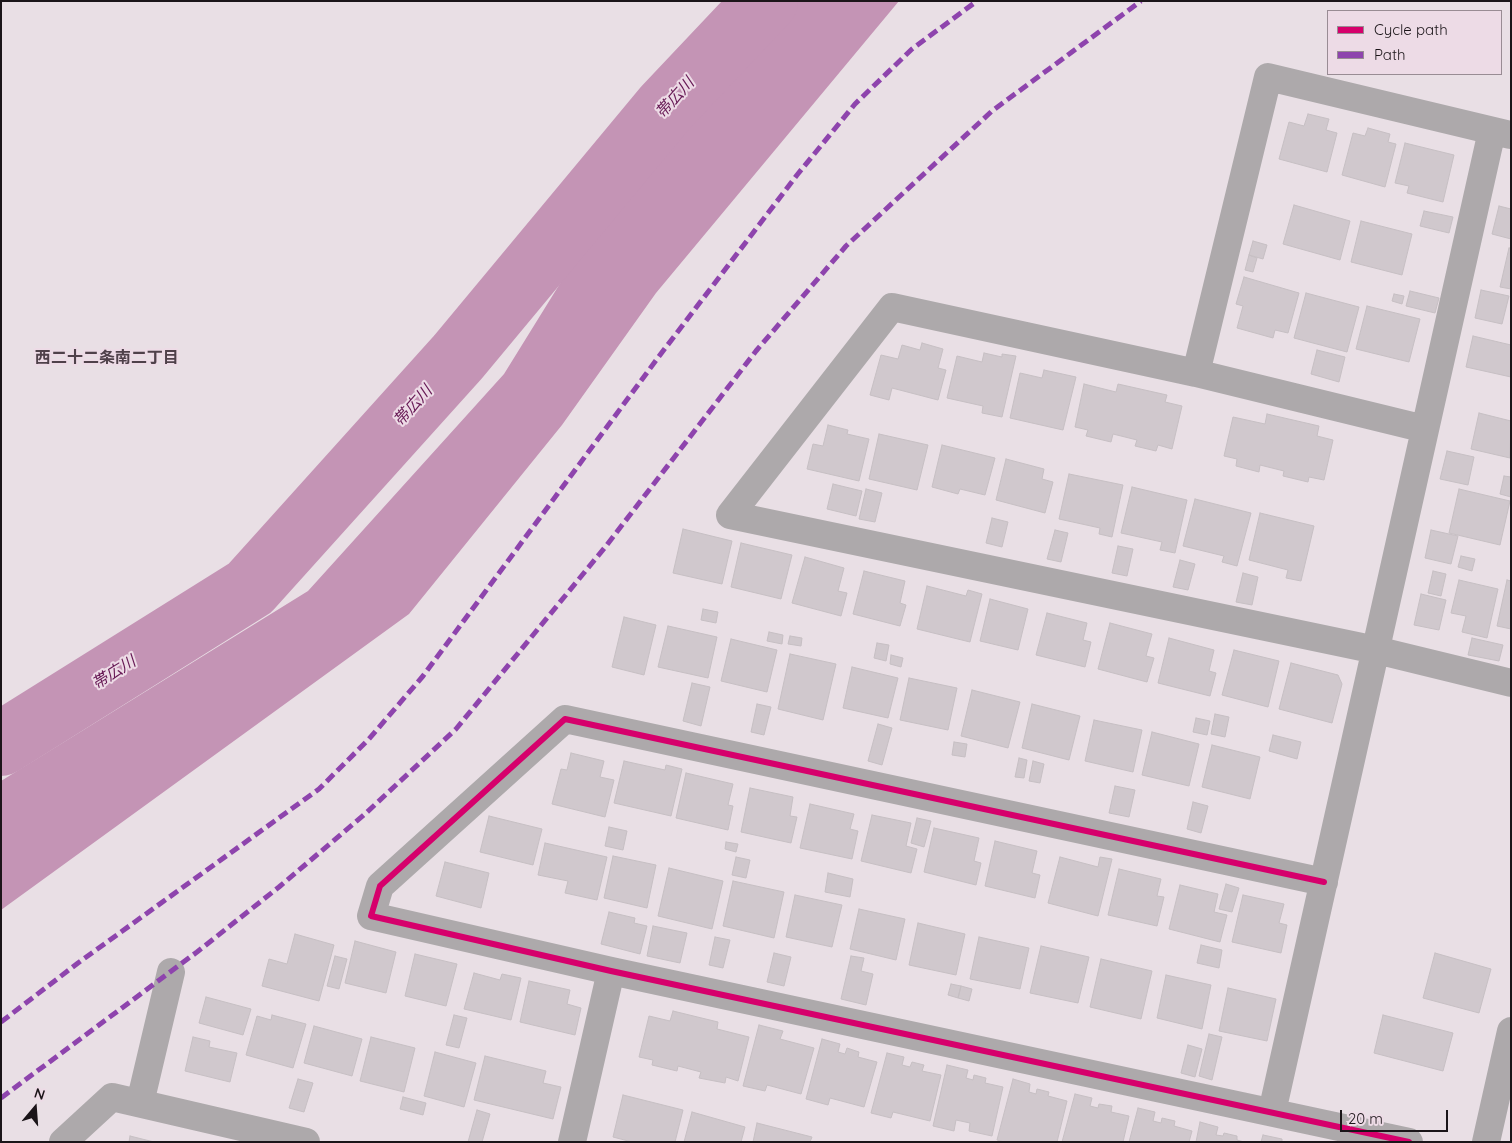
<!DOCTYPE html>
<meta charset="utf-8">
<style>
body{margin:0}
#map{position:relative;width:1512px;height:1143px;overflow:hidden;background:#e9dfe5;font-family:Quicksand,sans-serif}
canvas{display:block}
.frame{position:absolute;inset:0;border:2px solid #1b1519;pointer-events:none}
.legend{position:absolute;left:1327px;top:10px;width:175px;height:65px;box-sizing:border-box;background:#eddbe6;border:1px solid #998c94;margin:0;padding:6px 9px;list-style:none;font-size:15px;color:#1b1519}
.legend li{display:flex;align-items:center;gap:10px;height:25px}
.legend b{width:25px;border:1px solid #998c94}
.north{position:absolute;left:10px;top:1083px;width:50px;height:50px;-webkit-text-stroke:4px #eddbe6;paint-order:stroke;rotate:18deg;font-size:14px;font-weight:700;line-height:20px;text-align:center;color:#1b1519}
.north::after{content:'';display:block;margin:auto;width:18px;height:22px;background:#1b1519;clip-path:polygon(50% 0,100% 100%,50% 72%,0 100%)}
.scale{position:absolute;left:1340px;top:1110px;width:108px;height:22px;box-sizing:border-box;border:2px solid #1b1519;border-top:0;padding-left:6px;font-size:15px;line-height:18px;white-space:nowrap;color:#1b1519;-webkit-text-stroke:4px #eddbe6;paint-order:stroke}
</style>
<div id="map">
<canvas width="1512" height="1143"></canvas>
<div class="frame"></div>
<ul class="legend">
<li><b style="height:6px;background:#d6006c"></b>Cycle path</li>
<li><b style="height:6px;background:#8e44ad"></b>Path</li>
</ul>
<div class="north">N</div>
<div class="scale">20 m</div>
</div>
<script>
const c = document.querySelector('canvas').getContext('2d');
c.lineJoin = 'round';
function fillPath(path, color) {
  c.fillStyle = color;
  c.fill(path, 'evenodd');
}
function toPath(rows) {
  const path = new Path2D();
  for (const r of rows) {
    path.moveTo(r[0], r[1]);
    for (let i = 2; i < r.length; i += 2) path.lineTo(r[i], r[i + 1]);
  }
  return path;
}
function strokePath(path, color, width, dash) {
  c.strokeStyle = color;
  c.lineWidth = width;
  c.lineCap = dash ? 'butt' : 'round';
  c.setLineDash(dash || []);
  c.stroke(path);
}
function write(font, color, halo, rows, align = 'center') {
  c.font = font + ' Quicksand,"Noto Sans JP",sans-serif';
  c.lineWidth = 4;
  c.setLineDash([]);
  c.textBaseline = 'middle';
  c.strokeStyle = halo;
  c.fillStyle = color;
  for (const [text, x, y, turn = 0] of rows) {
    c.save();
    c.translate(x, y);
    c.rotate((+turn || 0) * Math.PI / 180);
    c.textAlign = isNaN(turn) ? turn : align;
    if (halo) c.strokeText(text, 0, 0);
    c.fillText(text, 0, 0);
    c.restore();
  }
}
fillPath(toPath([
 [735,1,899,1,656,293,562,425,409,614,1,910,1,781,308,591,504,374]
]), '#c494b5');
strokePath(toPath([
 [1,744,250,588,458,357,665,108,766,1]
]), '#c494b5', 64);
const building = toPath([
 [1308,114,1329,119,1326,130,1337,133,1327,172,1279,159,1289,122,1304,126,1308,114],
 [1368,128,1390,134,1388,142,1396,144,1385,187,1342,175,1353,133,1365,136,1368,128],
 [1405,143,1454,155,1443,202,1407,193,1409,186,1395,183,1405,143],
 [1294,205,1350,221,1340,260,1283,244,1294,205],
 [1499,206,1511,209,1511,239,1492,234,1499,206],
 [1424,211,1453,217,1449,233,1420,226,1424,211],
 [1361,221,1412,234,1402,275,1351,262,1361,221],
 [1253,241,1267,245,1263,259,1249,255,1253,241],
 [1509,248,1511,248,1511,289,1500,287,1509,248],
 [1249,255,1257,258,1253,272,1245,270,1249,255],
 [1244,277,1299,293,1288,333,1275,330,1273,338,1237,328,1243,306,1236,304,1244,277],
 [1481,290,1509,296,1502,324,1475,318,1481,290],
 [1410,291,1439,298,1435,313,1406,306,1410,291],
 [1306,293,1359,307,1347,352,1294,338,1306,293],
 [1394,294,1404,296,1402,304,1392,301,1394,294],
 [1367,306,1420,319,1409,362,1356,349,1367,306],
 [1473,336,1511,345,1511,377,1466,367,1473,336],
 [922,343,943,349,938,368,946,370,938,400,892,388,889,400,870,395,881,355,898,359,902,345,920,350,922,343],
 [1317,350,1345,357,1339,382,1311,374,1317,350],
 [984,353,1002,357,1002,354,1016,356,1002,417,982,413,983,406,947,398,957,356,982,362,984,353],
 [1044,370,1076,377,1063,430,1010,418,1020,373,1042,378,1044,370],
 [1084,384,1116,392,1118,384,1167,395,1165,402,1182,406,1172,449,1158,445,1156,451,1135,446,1137,440,1113,434,1111,442,1086,436,1088,430,1075,427,1084,384],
 [1479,413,1511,421,1510,458,1471,449,1479,413],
 [1267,414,1319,426,1317,436,1333,440,1324,480,1309,477,1308,482,1283,476,1284,471,1260,465,1259,472,1236,466,1237,459,1224,456,1233,417,1265,424,1267,414],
 [828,425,848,430,847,434,869,439,859,481,807,469,813,444,823,446,828,425],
 [879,434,928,445,917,490,869,479,879,434],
 [942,445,995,458,985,495,960,489,958,494,932,487,942,445],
 [1447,451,1474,457,1468,485,1440,479,1447,451],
 [1006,459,1044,469,1042,479,1053,482,1045,513,996,500,1006,459],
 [1069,474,1123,485,1112,537,1099,534,1100,528,1059,519,1069,474],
 [1504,476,1511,477,1511,497,1500,494,1504,476],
 [833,484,862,491,856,516,827,509,833,484],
 [1132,487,1187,500,1175,553,1160,550,1162,542,1121,533,1132,487],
 [866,489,882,493,875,522,859,519,866,489],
 [1459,489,1510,501,1500,545,1449,533,1459,489],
 [1195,499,1251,513,1237,566,1222,562,1224,556,1183,546,1195,499],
 [1260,513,1314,526,1301,581,1286,578,1288,570,1249,560,1260,513],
 [992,518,1008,522,1002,547,986,543,992,518],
 [683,529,732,541,722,584,673,573,683,529],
 [1055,530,1068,533,1061,562,1047,559,1055,530],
 [1431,530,1458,536,1451,564,1425,558,1431,530],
 [741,543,792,555,781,599,731,587,741,543],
 [1118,546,1133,549,1127,576,1112,573,1118,546],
 [1461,556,1475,559,1472,571,1458,567,1461,556],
 [805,557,844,568,838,591,847,593,841,616,792,603,805,557],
 [1180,560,1195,564,1188,590,1173,587,1180,560],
 [864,571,905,581,900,603,906,605,900,626,853,614,864,571],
 [1433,571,1446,574,1441,596,1428,593,1433,571],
 [1243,573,1258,577,1252,605,1236,602,1243,573],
 [1459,580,1498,589,1487,638,1462,632,1466,616,1451,613,1459,580],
 [1507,580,1511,581,1511,629,1497,626,1507,580],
 [927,586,966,596,968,590,982,594,970,642,917,629,927,586],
 [1421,594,1446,600,1439,630,1414,625,1421,594],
 [990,599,1028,609,1018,650,980,641,990,599],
 [703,609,718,612,716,623,701,620,703,609],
 [1047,613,1087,623,1083,640,1091,642,1085,667,1036,655,1047,613],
 [624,617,656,625,644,675,612,667,624,617],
 [1110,623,1152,634,1146,656,1154,658,1147,682,1098,669,1110,623],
 [668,626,717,637,708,678,658,667,668,626],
 [769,632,783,635,782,644,767,641,769,632],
 [790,636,802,638,801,646,788,644,790,636],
 [1169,638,1214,650,1209,671,1216,673,1210,696,1158,683,1169,638],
 [1472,638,1503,645,1499,661,1468,655,1472,638],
 [731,639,777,650,767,692,721,681,731,639],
 [877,643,889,645,886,661,874,658,877,643],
 [1234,650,1279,661,1268,707,1222,695,1234,650],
 [790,654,836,664,823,720,778,709,790,654],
 [891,655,903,658,901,667,890,664,891,655],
 [1291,663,1338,675,1342,684,1332,723,1279,709,1291,663],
 [852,667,898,678,888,718,843,708,852,667],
 [909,678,957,688,948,730,900,720,909,678],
 [692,683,710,687,701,726,683,721,692,683],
 [972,690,1020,702,1008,748,961,736,972,690],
 [757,704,771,707,764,735,751,732,757,704],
 [1032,704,1080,716,1069,760,1022,748,1032,704],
 [1215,714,1229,717,1225,737,1211,734,1215,714],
 [1196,718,1210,721,1207,735,1193,732,1196,718],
 [1094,720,1142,730,1133,772,1085,761,1094,720],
 [878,724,892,728,882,765,868,761,878,724],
 [1152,732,1199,744,1189,786,1142,775,1152,732],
 [1273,735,1301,742,1297,759,1269,751,1273,735],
 [954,742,967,744,965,757,952,755,954,742],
 [1212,745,1260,757,1250,799,1202,787,1212,745],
 [571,753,604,761,600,777,614,780,605,817,552,804,561,769,567,770,571,753],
 [1019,758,1027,760,1024,778,1015,777,1019,758],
 [624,761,665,770,666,765,682,769,671,816,614,803,624,761],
 [1033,761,1044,764,1040,783,1029,781,1033,761],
 [686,773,733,784,728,805,733,806,728,830,676,818,686,773],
 [1115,786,1135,790,1129,817,1109,813,1115,786],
 [750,788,793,797,790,816,797,817,791,843,741,832,750,788],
 [1193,802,1208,806,1201,833,1187,829,1193,802],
 [810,804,854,814,850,829,858,831,852,859,800,848,810,804],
 [872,815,911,823,906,846,917,849,911,873,861,861,872,815],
 [489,816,542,829,533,865,480,852,489,816],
 [917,818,931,821,924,847,911,843,917,818],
 [609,827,627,831,623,850,605,846,609,827],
 [934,828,979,838,974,861,981,863,976,885,924,872,934,828],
 [995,841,1037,851,1032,873,1040,875,1035,898,985,886,995,841],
 [726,842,738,844,736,852,725,849,726,842],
 [545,843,607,857,597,900,565,893,568,881,538,875,545,843],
 [613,856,656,865,647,908,604,898,613,856],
 [736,857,750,860,746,878,732,875,736,857],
 [1060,857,1098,867,1100,857,1112,859,1098,916,1048,903,1060,857],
 [445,862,489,873,481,908,436,896,445,862],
 [669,868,723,881,712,929,658,916,669,868],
 [1119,869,1161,879,1157,896,1164,897,1157,926,1108,915,1119,869],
 [828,873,853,879,850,897,825,892,828,873],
 [733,881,784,892,774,938,723,926,733,881],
 [1226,884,1239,888,1232,912,1219,909,1226,884],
 [1180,885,1218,894,1214,912,1227,915,1220,942,1169,929,1180,885],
 [795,895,842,905,832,947,786,937,795,895],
 [1243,895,1284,904,1279,923,1287,925,1281,953,1232,942,1243,895],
 [859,909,905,919,896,960,850,949,859,909],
 [609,912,635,918,634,923,647,926,640,954,601,944,609,912],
 [918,923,965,934,956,975,909,965,918,923],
 [653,926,687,933,680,963,647,956,653,926],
 [295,934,334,945,319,1001,262,986,269,959,287,964,295,934],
 [715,937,730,940,723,968,709,965,715,937],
 [979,937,1029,948,1020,989,970,979,979,937],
 [355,941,396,952,386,993,345,983,355,941],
 [1201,945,1222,950,1219,968,1197,963,1201,945],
 [1041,946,1089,957,1078,1003,1030,993,1041,946],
 [774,953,791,957,784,986,767,982,774,953],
 [1435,953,1491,969,1479,1013,1423,998,1435,953],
 [415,954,457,964,446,1006,405,996,415,954],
 [335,956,347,959,339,989,327,986,335,956],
 [851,956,864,958,861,971,873,974,866,1005,841,999,851,956],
 [1101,959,1152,971,1141,1019,1090,1007,1101,959],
 [474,973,500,980,502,974,521,978,511,1020,464,1009,474,973],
 [1166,975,1211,985,1202,1029,1157,1018,1166,975],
 [529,981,570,990,567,1004,581,1008,575,1035,520,1022,529,981],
 [951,984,961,986,958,998,948,995,951,984],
 [961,986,972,989,969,1001,958,998,961,986],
 [1228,988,1276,999,1267,1041,1219,1031,1228,988],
 [206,997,251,1009,243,1035,199,1023,206,997],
 [673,1011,718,1022,717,1029,749,1037,738,1081,726,1077,725,1083,699,1078,701,1072,678,1066,677,1071,652,1065,653,1060,639,1057,649,1016,670,1021,673,1011],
 [272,1015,306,1024,293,1068,246,1055,257,1016,271,1020,272,1015],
 [454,1015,467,1018,459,1048,446,1045,454,1015],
 [1383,1015,1453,1033,1443,1071,1374,1053,1383,1015],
 [759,1025,783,1031,780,1039,814,1048,801,1094,767,1085,765,1091,743,1086,759,1025],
 [314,1026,362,1039,352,1076,304,1063,314,1026],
 [1209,1034,1222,1037,1212,1080,1199,1076,1209,1034],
 [193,1037,210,1041,209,1047,237,1053,230,1082,185,1071,193,1037],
 [371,1037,415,1048,404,1092,360,1081,371,1037],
 [822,1039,840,1044,838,1052,845,1054,847,1048,859,1052,858,1057,877,1062,864,1107,830,1098,828,1105,806,1099,822,1039],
 [1188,1045,1202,1049,1195,1077,1181,1073,1188,1045],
 [435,1052,476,1063,464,1107,424,1096,435,1052],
 [887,1053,904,1057,902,1065,910,1067,912,1062,924,1065,922,1071,941,1075,930,1121,893,1112,891,1118,871,1113,887,1053],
 [485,1056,546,1071,543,1083,561,1087,553,1119,474,1100,485,1056],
 [947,1065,968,1070,966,1078,973,1080,974,1075,986,1078,985,1083,1003,1087,992,1136,969,1131,970,1123,956,1120,954,1131,933,1126,947,1065],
 [298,1079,313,1083,304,1112,289,1108,298,1079],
 [1013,1079,1030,1084,1029,1092,1036,1094,1037,1089,1049,1092,1048,1096,1067,1101,1057,1142,1004,1142,997,1140,1013,1079],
 [1075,1094,1092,1098,1090,1106,1098,1108,1099,1104,1112,1106,1111,1112,1129,1116,1123,1142,1062,1142,1075,1094],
 [623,1095,683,1110,675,1142,632,1142,613,1137,623,1095],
 [403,1097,426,1103,423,1115,400,1109,403,1097],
 [1138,1108,1155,1112,1153,1121,1161,1123,1162,1118,1175,1121,1174,1126,1192,1131,1189,1142,1129,1142,1138,1108],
 [477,1110,490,1114,482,1142,468,1142,477,1110],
 [692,1112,745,1127,741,1142,684,1142,692,1112],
 [1200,1122,1218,1127,1216,1135,1223,1136,1224,1133,1237,1136,1237,1140,1244,1142,1196,1142,1200,1122],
 [757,1123,812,1137,810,1142,753,1142,757,1123],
 [1263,1135,1282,1139,1282,1142,1261,1142,1263,1135],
 [130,1136,154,1142,129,1142,130,1136]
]);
fillPath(building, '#d0c8cd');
strokePath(building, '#c6bfc3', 1);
strokePath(toPath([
 [1196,373,1268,77,1510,135],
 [1425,429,1196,373,892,307,730,515,1376,650,1511,683],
 [1324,882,565,719,380,886,371,916,611,971,1409,1142],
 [140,1103,171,972],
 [1272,1112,1492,131],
 [63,1142,112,1097,306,1142],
 [572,1142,611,971],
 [1486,1142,1511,1031]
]), '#ada9ab', 28);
strokePath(toPath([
 [1,1022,78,963,319,789,369,739,423,676,660,355,797,175,855,104,912,49,977,1],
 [1,1098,197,952,279,887,365,814,456,729,606,546,756,351,846,246,992,111,1141,1]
]), '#8e44ad', 5, [10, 5]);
strokePath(toPath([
 [1324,882,565,719,380,886,371,916,611,971,1409,1142]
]), '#d6006c', 6);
write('italic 16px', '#661854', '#eddbe6', [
 ["帯広川",675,98,-48],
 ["帯広川",413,406,-48],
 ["帯広川",114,673,-32]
]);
write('bold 16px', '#4f414a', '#eddbe6', [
 ["西二十二条南二丁目",107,358]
]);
</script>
